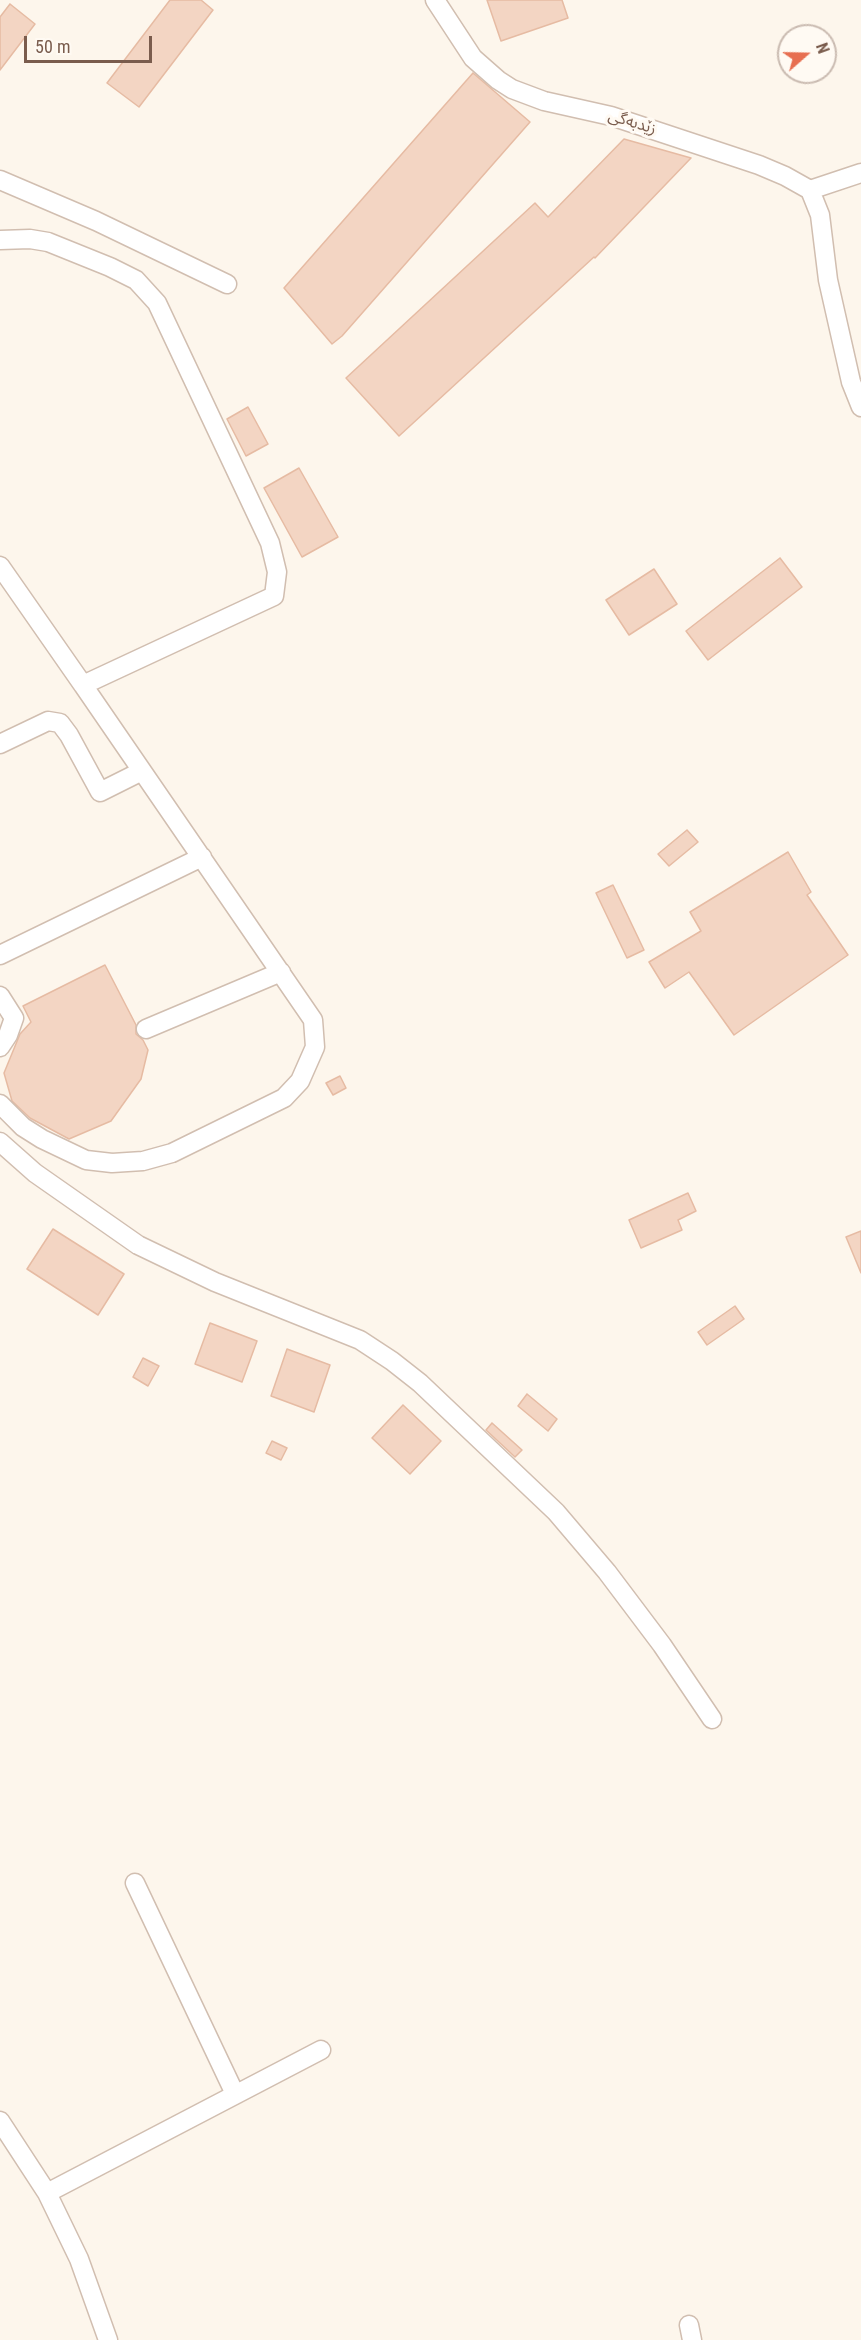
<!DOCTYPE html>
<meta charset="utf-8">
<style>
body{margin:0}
#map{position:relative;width:861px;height:2340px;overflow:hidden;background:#fdf6ec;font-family:"Roboto Condensed",sans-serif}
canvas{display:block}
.north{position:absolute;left:777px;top:24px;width:60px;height:60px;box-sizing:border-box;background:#fffaf3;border:2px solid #cabbb1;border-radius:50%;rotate:70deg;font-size:16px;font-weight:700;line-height:24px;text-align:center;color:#7a5c4d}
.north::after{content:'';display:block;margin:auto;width:21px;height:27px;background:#e76f51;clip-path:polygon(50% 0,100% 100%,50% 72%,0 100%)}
.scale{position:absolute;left:24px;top:36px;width:128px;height:27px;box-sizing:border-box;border:3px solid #7a5c4d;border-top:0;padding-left:8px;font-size:18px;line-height:21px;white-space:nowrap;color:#7a5c4d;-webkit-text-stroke:4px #fffaf3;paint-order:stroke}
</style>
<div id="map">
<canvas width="861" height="2340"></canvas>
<div class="north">N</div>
<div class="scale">50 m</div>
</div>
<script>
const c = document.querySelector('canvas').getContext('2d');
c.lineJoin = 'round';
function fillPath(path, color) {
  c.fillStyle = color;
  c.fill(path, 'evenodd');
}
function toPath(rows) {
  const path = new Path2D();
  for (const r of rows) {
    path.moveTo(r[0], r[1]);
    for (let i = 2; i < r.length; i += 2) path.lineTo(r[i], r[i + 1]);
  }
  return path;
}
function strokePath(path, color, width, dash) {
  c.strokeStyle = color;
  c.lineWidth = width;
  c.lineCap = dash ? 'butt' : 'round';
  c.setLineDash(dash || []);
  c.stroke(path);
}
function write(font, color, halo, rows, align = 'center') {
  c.font = font + ' "Roboto Condensed","Noto Sans Arabic",sans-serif';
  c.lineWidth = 6;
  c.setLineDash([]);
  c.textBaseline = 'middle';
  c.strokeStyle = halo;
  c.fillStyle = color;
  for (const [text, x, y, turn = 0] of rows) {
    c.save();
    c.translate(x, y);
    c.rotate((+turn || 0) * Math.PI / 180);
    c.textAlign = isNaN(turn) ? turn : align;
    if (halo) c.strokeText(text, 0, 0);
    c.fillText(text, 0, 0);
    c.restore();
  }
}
const building = toPath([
 [170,0,201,0,213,10,139,107,107,83,170,0],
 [487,0,562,0,568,18,501,41,487,0],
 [10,4,35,24,0,70,0,17,10,4],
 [473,73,530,122,342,336,332,344,284,288,473,73],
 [624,139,691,158,595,258,594,257,399,436,346,378,535,203,548,217,624,139],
 [248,407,268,444,246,456,227,419,248,407],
 [299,468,338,537,302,557,264,488,299,468],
 [780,558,802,587,708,660,686,631,780,558],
 [654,569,677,604,629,635,606,600,654,569],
 [687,830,698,842,669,866,658,854,687,830],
 [788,852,811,892,807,895,848,955,734,1035,689,972,665,988,649,962,701,931,690,912,788,852],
 [613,885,644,950,627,958,596,893,613,885],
 [105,965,136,1025,136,1034,143,1040,148,1050,141,1079,111,1121,69,1139,30,1118,12,1101,4,1073,20,1034,31,1022,23,1006,105,965],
 [340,1076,346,1088,333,1095,326,1083,340,1076],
 [688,1193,696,1211,678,1220,682,1230,641,1248,629,1220,688,1193],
 [53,1229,124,1274,98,1315,27,1269,53,1229],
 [861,1231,861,1273,846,1237,861,1231],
 [735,1306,744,1319,707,1345,698,1332,735,1306],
 [210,1323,257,1341,242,1382,195,1364,210,1323],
 [287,1349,330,1365,314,1412,271,1396,287,1349],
 [143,1358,159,1366,148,1386,133,1377,143,1358],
 [527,1394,557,1419,548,1431,518,1406,527,1394],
 [403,1405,441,1441,410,1474,372,1438,403,1405],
 [492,1423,522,1450,515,1457,486,1430,492,1423],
 [272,1441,287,1448,281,1460,266,1453,272,1441]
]);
fillPath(building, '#f3d5c3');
strokePath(building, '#e6bba3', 1.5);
const minor = toPath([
 [435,0,473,58,498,80,512,89,544,101,611,116,759,165,785,176,810,190],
 [0,180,96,221,227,284],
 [810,190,820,215,828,280,851,382,861,407],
 [810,190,861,173],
 [0,240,30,239,48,242,110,267,136,280,157,303,270,543,277,572,274,596,83,685,0,566],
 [0,744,48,721,60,723,69,735,100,792,142,771],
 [0,955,202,857],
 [0,996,14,1018,8,1035,0,1047],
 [146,1029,281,972],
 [0,1104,23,1127,42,1139,86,1160,112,1163,143,1161,172,1153,284,1098,300,1081,315,1047,313,1020,83,685],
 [0,1142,35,1173,138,1245,215,1282,360,1340,392,1361,420,1383,556,1512,607,1572,662,1645,712,1719],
 [135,1883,235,2094],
 [0,2121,47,2193,79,2259,108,2340],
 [47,2193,321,2050],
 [689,2325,692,2340]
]);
strokePath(minor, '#d1beb0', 21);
strokePath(minor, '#fff', 18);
write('16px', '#7a5c4d', '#fffaf3', [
 ["زێدبەگی",632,123,17]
]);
</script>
